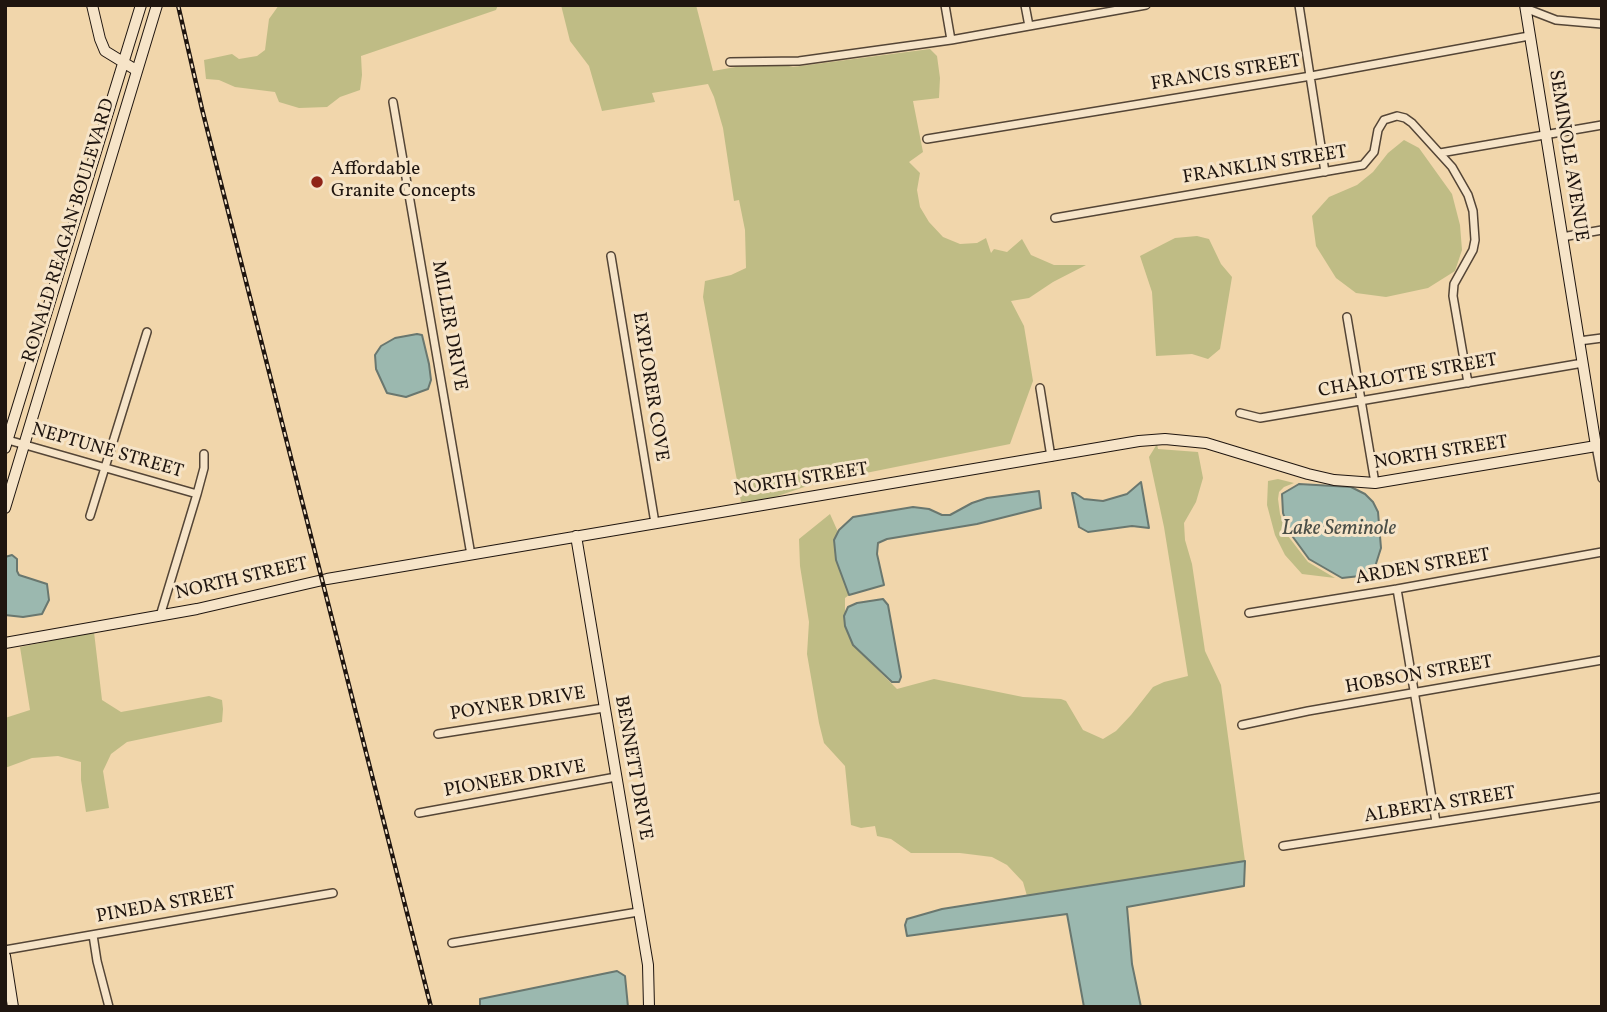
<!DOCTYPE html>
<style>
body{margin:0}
#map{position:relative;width:1607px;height:1012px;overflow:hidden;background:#f1d6ab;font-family:Vollkorn,serif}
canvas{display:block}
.frame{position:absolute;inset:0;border:7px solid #1f150f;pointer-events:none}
</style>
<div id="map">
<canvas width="1607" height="1012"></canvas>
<div class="frame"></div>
</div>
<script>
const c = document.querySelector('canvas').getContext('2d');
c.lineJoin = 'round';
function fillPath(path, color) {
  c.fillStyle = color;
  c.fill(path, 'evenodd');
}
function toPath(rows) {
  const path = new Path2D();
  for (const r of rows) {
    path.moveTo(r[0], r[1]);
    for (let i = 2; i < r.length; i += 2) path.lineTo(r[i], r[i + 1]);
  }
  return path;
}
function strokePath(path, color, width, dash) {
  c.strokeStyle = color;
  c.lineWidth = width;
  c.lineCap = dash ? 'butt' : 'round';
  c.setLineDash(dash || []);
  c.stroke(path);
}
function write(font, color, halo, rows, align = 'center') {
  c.font = font + ' Vollkorn,serif';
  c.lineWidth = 6;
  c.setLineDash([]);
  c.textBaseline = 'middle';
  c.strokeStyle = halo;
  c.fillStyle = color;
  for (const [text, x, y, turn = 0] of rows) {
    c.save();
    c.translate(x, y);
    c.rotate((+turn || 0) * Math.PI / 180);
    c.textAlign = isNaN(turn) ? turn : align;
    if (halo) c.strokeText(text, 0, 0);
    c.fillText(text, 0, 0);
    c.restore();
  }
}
fillPath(toPath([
 [279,5,498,5,496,10,361,56,362,75,360,90,340,97,327,107,299,108,279,102,275,92,235,87,219,80,206,79,204,60,232,54,239,59,257,56,265,50,269,19],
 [561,5,696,5,713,71,747,65,785,65,793,67,930,49,937,56,940,78,939,98,913,101,923,152,909,162,920,173,917,190,920,207,929,222,943,237,960,244,977,243,986,238,991,253,994,249,1007,252,1022,239,1031,255,1054,265,1086,265,1053,282,1029,298,1011,301,1024,326,1033,381,1010,444,816,483,766,500,741,502,703,297,705,281,731,275,746,268,745,230,739,200,734,201,723,128,714,97,708,84,652,93,655,102,602,111,589,66,570,41],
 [1404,140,1419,148,1452,194,1460,225,1462,250,1455,271,1428,288,1386,297,1356,293,1336,278,1316,246,1312,216,1329,197,1357,185,1373,172,1388,153],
 [1197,236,1209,239,1221,264,1232,277,1220,349,1208,359,1192,354,1156,356,1152,292,1140,256,1175,238],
 [1157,444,1158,449,1198,452,1203,478,1196,502,1184,523,1185,540,1192,564,1205,651,1221,685,1245,861,1027,896,1023,882,1007,865,992,857,960,853,911,853,891,839,877,836,875,826,861,828,851,825,845,766,824,743,819,723,807,654,809,622,800,566,799,539,830,514,838,532,834,541,836,560,849,595,845,598,845,627,853,645,897,689,934,679,1023,697,1061,699,1066,701,1083,730,1103,739,1116,731,1131,715,1153,687,1164,682,1188,676,1164,527,1149,457],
 [1278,479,1294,483,1284,487,1279,492,1278,499,1280,514,1288,536,1308,562,1335,578,1302,574,1285,555,1275,535,1267,505,1268,481],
 [94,632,102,700,121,712,209,696,222,700,223,709,222,722,127,742,111,754,103,771,109,808,86,812,81,780,81,762,58,756,32,758,5,768,5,718,30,710,20,647]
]), '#bfbc85');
const water = toPath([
 [417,334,422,335,429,364,431,380,428,389,406,397,387,393,376,369,375,355,381,346,395,338,417,334],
 [1141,482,1149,528,1132,526,1088,532,1079,527,1072,493,1075,493,1084,499,1103,501,1127,494,1141,482],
 [1299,484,1351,487,1365,494,1373,502,1378,512,1381,548,1374,570,1369,575,1342,578,1309,559,1290,533,1283,513,1282,494,1299,484],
 [1039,491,1041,508,977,524,887,539,878,543,877,554,884,585,849,595,836,560,834,540,839,530,853,517,913,507,929,509,942,515,950,515,972,503,987,498,1039,491],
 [12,555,17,559,17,571,19,575,47,584,49,600,42,614,23,617,5,615,5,557,12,555],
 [883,599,888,605,901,677,899,682,892,682,853,645,845,626,844,616,848,607,857,603,883,599],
 [1245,861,1244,886,1127,907,1132,964,1141,1007,1084,1007,1067,914,907,936,905,925,907,919,942,909,1245,861],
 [617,971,625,976,628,1007,480,1007,480,999,617,971]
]);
fillPath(water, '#9bb8af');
strokePath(water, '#69776f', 2);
const street = toPath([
 [945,5,951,40],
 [1025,5,1029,26],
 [1299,5,1325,172],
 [1525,8,1556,20,1602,24],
 [730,62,799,61,951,40,1146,5],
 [393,102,471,555],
 [927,139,1311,76,1529,36],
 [1440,153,1602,125],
 [1055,218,1363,165,1374,152,1378,130,1384,120,1397,116,1405,118,1412,123,1452,167,1468,195,1473,211,1475,240,1473,250,1454,284,1453,296,1468,383],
 [1562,237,1602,230],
 [611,256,655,523],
 [1347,317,1375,483],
 [1579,341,1602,338],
 [1040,388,1051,457],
 [1240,413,1260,418,1583,363],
 [8,440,197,494],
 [1596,446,1602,478],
 [90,516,147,332],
 [1397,589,1436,822],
 [1249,613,1397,589,1602,552],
 [160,616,197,494,204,468,204,454],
 [1242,725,1308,711,1602,660],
 [438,734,604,708],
 [419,813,616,777],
 [1283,846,1602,797],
 [93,935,97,961,109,1007],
 [452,943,638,912],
 [5,950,333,893]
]);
const secondary = toPath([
 [92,5,100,39,105,51,136,70],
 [1525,5,1596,446],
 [5,448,141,5],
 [5,508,157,5],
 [576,536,648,965,649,1007],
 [5,643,197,609,327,579,1139,441,1165,439,1206,443,1308,474,1334,480,1375,483,1602,445],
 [5,956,13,1007]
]);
strokePath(street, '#544536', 10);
strokePath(secondary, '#1f150f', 12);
strokePath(street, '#f6e4c8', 7);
strokePath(secondary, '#f6e4c8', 10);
const rail = toPath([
 [178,5,202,109,431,1007]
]);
strokePath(rail, '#1f150f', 4.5);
strokePath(rail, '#f6e4c8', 2, [5]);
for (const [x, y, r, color] of [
 [317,182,7,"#8f2418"]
]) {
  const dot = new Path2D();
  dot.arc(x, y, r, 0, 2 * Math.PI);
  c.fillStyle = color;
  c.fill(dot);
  strokePath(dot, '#f6e4c8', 2.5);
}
write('19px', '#1f150f', '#f6e4c8', [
 ["FRANCIS STREET",1226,74,-9],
 ["SEMINOLE AVENUE",1567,156,81],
 ["FRANKLIN STREET",1265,166,-9],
 ["RONALD REAGAN BOULEVARD",70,231,-73],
 ["MILLER DRIVE",448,326,80],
 ["CHARLOTTE STREET",1408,377,-10],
 ["EXPLORER COVE",649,387,81],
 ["NEPTUNE STREET",107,452,16],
 ["NORTH STREET",1441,454,-9],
 ["NORTH STREET",801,481,-9],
 ["ARDEN STREET",1423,568,-10],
 ["NORTH STREET",242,580,-13],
 ["HOBSON STREET",1419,676,-10],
 ["POYNER DRIVE",518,705,-9],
 ["BENNETT DRIVE",632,768,80],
 ["PIONEER DRIVE",515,780,-10],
 ["ALBERTA STREET",1440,806,-9],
 ["PINEDA STREET",166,906,-10]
]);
write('19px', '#1f150f', '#f6e4c8', [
 ["Affordable",331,171],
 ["Granite Concepts",331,193]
], 'left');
write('italic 21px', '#4a4e47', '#f6e4c8', [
 ["Lake Seminole",1339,530]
]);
</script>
